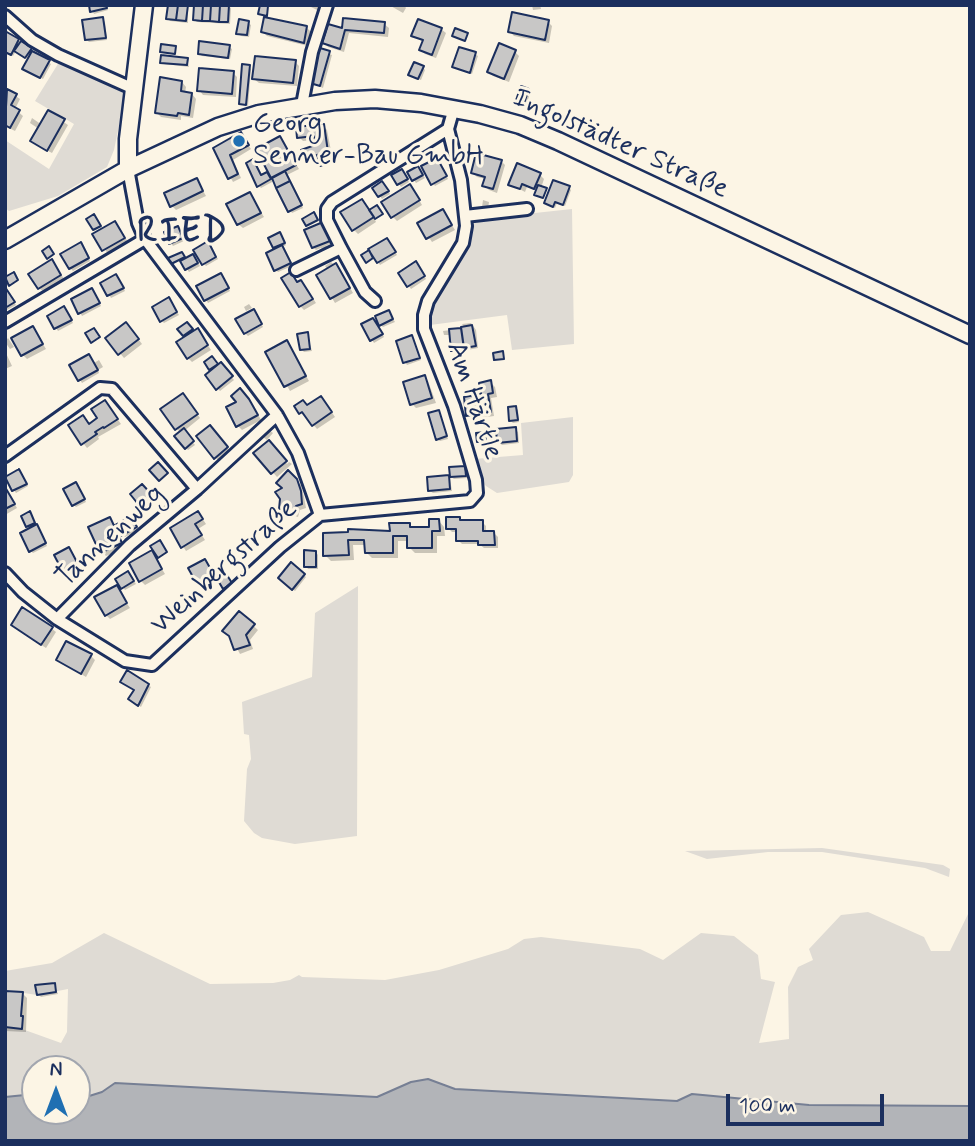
<!DOCTYPE html>
<meta charset="utf-8">
<style>
body{margin:0}
#map{position:relative;width:975px;height:1146px;overflow:hidden;background:#fcf5e5;font-family:Mynerve,sans-serif}
canvas{display:block}
.frame{position:absolute;inset:0;border:7px solid #1b2f5e;pointer-events:none}
.north{position:absolute;left:21px;top:1055px;width:70px;height:70px;box-sizing:border-box;background:#fcf5e5;border:2px solid #a2a6af;border-radius:50%;rotate:0deg;font-size:19px;font-weight:700;line-height:28px;text-align:center;color:#1b2f5e}
.north::after{content:'';display:block;margin:auto;width:24px;height:32px;background:#1f6fb2;clip-path:polygon(50% 0,100% 100%,50% 72%,0 100%)}
.scale{position:absolute;left:726px;top:1094px;width:158px;height:32px;box-sizing:border-box;border:4px solid #1b2f5e;border-top:0;padding-left:9px;font-size:21px;line-height:24px;white-space:nowrap;color:#1b2f5e;-webkit-text-stroke:5px #fcf5e5;paint-order:stroke}
</style>
<div id="map">
<canvas width="975" height="1146"></canvas>
<div class="frame"></div>
<div class="north">N</div>
<div class="scale">100 m</div>
</div>
<script>
const c = document.querySelector('canvas').getContext('2d');
c.lineJoin = 'round';
function fillPath(path, color) {
  c.fillStyle = color;
  c.fill(path, 'evenodd');
}
function toPath(rows) {
  const path = new Path2D();
  for (const r of rows) {
    path.moveTo(r[0], r[1]);
    for (let i = 2; i < r.length; i += 2) path.lineTo(r[i], r[i + 1]);
  }
  return path;
}
function strokePath(path, color, width, dash) {
  c.strokeStyle = color;
  c.lineWidth = width;
  c.lineCap = dash ? 'butt' : 'round';
  c.setLineDash(dash || []);
  c.stroke(path);
}
function write(font, color, halo, rows, align = 'center') {
  c.font = font + ' Mynerve,sans-serif';
  c.lineWidth = 6;
  c.setLineDash([]);
  c.textBaseline = 'middle';
  c.strokeStyle = halo;
  c.fillStyle = color;
  for (const [text, x, y, turn = 0] of rows) {
    c.save();
    c.translate(x, y);
    c.rotate((+turn || 0) * Math.PI / 180);
    c.textAlign = isNaN(turn) ? turn : align;
    if (halo) c.strokeText(text, 0, 0);
    c.fillText(text, 0, 0);
    c.restore();
  }
}
fillPath(toPath([
 [61,59,126,92,114,150,107,167,58,196,9,211,5,208,5,140,49,169,74,124,35,101],
 [572,209,574,344,512,350,507,315,430,325,430,307,470,220],
 [573,417,573,475,569,482,497,493,486,486,478,478,474,459,523,455,521,423],
 [358,586,357,836,295,844,262,838,254,833,244,821,247,769,251,759,249,735,244,734,242,702,312,677,315,613],
 [822,848,943,865,950,869,949,877,925,868,822,852,768,852,707,859,685,851],
 [970,910,970,1106,809,1105,692,1094,677,1101,455,1089,427,1079,411,1082,377,1097,102,1092,85,1097,77,1095,77,1069,35,1069,35,1094,5,1097,5,971,52,963,104,933,210,984,273,983,290,980,299,975,302,977,385,980,439,970,508,949,524,939,541,937,640,949,663,960,701,933,734,936,758,955,761,979,775,982,759,1043,789,1039,788,987,798,967,813,960,809,949,841,915,868,912,924,937,931,951,950,951],
 [68,989,67,1032,61,1043,22,1029,23,1016,21,1015,24,993,37,995]
]), '#dfdbd4');
const water = toPath([
 [428,1079,455,1089,677,1101,692,1094,809,1105,970,1106,970,1141,5,1141,5,1097,35,1094,35,1111,77,1111,77,1095,86,1097,102,1092,115,1083,377,1097,411,1082,428,1079]
]);
fillPath(water, '#b2b4b8');
strokePath(water, '#767f94', 2);
fillPath(toPath([
 [90,5,107,5,108,10,94,14],
 [169,5,188,5,188,23,170,21,168,18],
 [307,5,326,5,323,13],
 [389,5,404,5,406,8,403,13],
 [532,5,540,5,541,9,533,10],
 [228,6,231,8,230,24,197,22,195,20],
 [267,8,266,19,307,28,311,32,308,46,267,36,263,32],
 [102,19,105,22,107,40,89,42,86,39],
 [345,20,384,24,389,28,388,37,349,33,344,52,328,47,324,43,344,31],
 [548,22,552,26,549,43,514,36,510,32],
 [248,23,251,25,249,37,241,36,238,33],
 [441,29,446,33,436,58,425,54,421,50,424,42,413,35],
 [18,40,31,49,32,53,51,64,43,79,27,71,29,60,16,51,13,56,5,51],
 [229,47,232,49,230,59,202,56,199,53],
 [321,51,332,55,323,88,312,83],
 [515,52,519,56,509,82,493,76,489,72],
 [475,54,478,56,472,74,454,66],
 [187,60,189,67,164,64,162,62],
 [295,62,299,66,297,86,259,83,254,79],
 [249,67,251,69,248,106,241,103],
 [423,68,425,70,421,80,413,77],
 [233,73,237,77,236,97,203,95,199,90],
 [182,82,186,87,185,93,192,94,196,99,193,118,181,116,181,120,161,117,157,113],
 [528,90,530,93,526,107,520,105,517,103],
 [8,91,20,99,15,109,23,116,15,131,5,126,5,95],
 [49,112,68,125,52,153,37,145,39,129,30,123,32,118,42,125],
 [323,126,327,130,332,156,327,157,329,164,322,166,319,160,309,163,303,151,317,147,316,140,303,141,299,137],
 [241,134,251,149,233,160,241,178,233,182,215,148],
 [280,138,299,169,287,175,303,208,292,213,258,149],
 [501,161,505,165,497,193,489,190,484,186,486,179,477,177,473,173],
 [439,162,448,179,435,186,433,183],
 [420,171,425,178,416,183,409,173],
 [404,173,409,182,401,187,393,176],
 [267,174,274,181,261,188,259,186,261,176],
 [540,175,544,179,541,188,546,190,544,198,537,195,538,191,527,187,525,192,510,184],
 [197,180,206,196,176,210,172,206],
 [385,185,390,194,382,199,374,188],
 [569,188,571,190,565,206,557,203,555,208,546,203],
 [414,191,422,205,397,221,393,217],
 [250,194,264,217,243,228,238,224],
 [483,200,489,202,488,209,482,207],
 [377,207,382,215,375,220,376,222,358,234,354,230],
 [443,211,455,230,432,242,419,223],
 [115,223,128,242,108,254,95,234],
 [325,227,332,243,326,246,329,251,325,253,321,248,316,250,313,247],
 [178,228,184,241,173,246,171,243],
 [282,237,286,245,283,247,292,266,278,272,276,270,276,250,270,239],
 [389,242,397,255,380,265,375,258,368,262,364,255,368,252,374,258],
 [210,246,218,259,206,266,204,264],
 [83,247,90,261,73,271,70,268],
 [181,254,185,260,195,258,200,266,189,272,181,260,173,264,170,259],
 [331,262,340,270,353,293,335,303,318,275,328,270,325,266],
 [56,266,64,279,44,292,39,288],
 [418,266,426,279,411,289,400,273],
 [291,274,298,284,301,282,305,286,316,303,304,310,300,306],
 [223,278,230,291,208,303,199,287],
 [119,279,125,291,111,298,103,283],
 [5,289,16,305,5,311],
 [92,290,101,306,82,316,73,300],
 [169,299,179,315,164,323,161,320],
 [249,304,252,308,246,311,244,307],
 [66,311,73,323,58,331,49,316],
 [389,312,395,322,383,327,381,325],
 [256,314,263,327,248,336,245,333],
 [375,322,384,337,374,343,363,325],
 [471,323,476,330,478,348,456,352,453,350,451,335,444,335,443,331,465,328,462,324],
 [187,324,194,333,201,335,211,350,192,362,188,358,186,338,184,335],
 [33,328,46,349,27,359,23,355],
 [130,328,142,344,124,358,108,339],
 [307,334,312,351,304,352,302,350],
 [412,337,421,360,407,365,405,362],
 [8,338,14,347,10,349,5,342],
 [287,342,309,381,290,391,268,352],
 [5,351,12,366,5,369],
 [212,358,218,367,221,365,234,380,220,391,207,376,213,371,206,362],
 [99,360,103,367,98,370,99,373,82,383,71,366,94,363],
 [424,377,428,381,436,403,416,408,412,404],
 [490,382,495,387,497,397,491,398,494,416,472,419,468,415,483,396],
 [240,391,253,405,261,420,242,430,238,426],
 [187,400,200,418,184,431,195,445,188,450,177,436,181,433,177,429],
 [105,402,121,424,98,437,99,439,87,448,83,443,83,417,90,425,99,419],
 [325,402,335,417,317,429,306,416,305,417,301,413,308,407],
 [516,408,518,410,519,422,513,423,510,420],
 [439,412,448,439,440,441,437,439],
 [515,429,518,432,519,443,502,445,499,442],
 [269,430,273,433,267,440,263,437],
 [214,432,231,452,219,461,215,457],
 [273,446,287,464,289,462,292,464,277,477,256,453],
 [464,468,467,478,454,479,451,477],
 [288,472,301,485,304,497,306,508,300,510,298,517,285,513,280,509],
 [21,474,28,486,16,493,14,490],
 [448,476,450,479,452,491,433,493,430,491],
 [78,486,86,502,76,507,74,505],
 [142,486,156,501,145,510,132,495],
 [5,487,17,508,5,515],
 [32,516,47,546,33,553,31,551,31,529,28,526],
 [131,518,138,530,125,537,116,529,125,548,106,556,102,552,110,519,115,527],
 [202,518,206,524,198,529,205,540,186,551,172,529],
 [459,519,463,522,482,522,486,526,486,533,494,533,498,537,498,548,484,548,479,544,462,544,458,540,458,532,452,532,448,528],
 [439,521,444,527,445,536,437,536,437,553,415,553,409,547,409,541,398,541,398,558,372,558,366,552,366,545,353,545,354,560,331,561,325,555,324,535,391,532,409,524,414,529,431,529],
 [69,549,81,569,68,576,65,573],
 [316,552,318,555,318,569,308,569,306,566],
 [152,553,165,574,145,585,141,581],
 [207,563,215,578,201,585,199,583],
 [292,565,306,577,295,591,280,578],
 [130,575,136,584,125,590,117,579],
 [116,587,130,608,110,619,106,615],
 [239,613,258,630,250,640,253,649,240,654,231,637],
 [51,628,56,632,46,648,17,629],
 [91,656,95,660,86,677,58,660],
 [148,685,151,687,141,707,132,701],
 [54,984,58,994,41,997,38,994],
 [5,993,23,994,27,998,26,1032,5,1031]
]), '#0003');
const building = toPath([
 [89,5,106,5,107,8,90,12,89,5],
 [168,5,178,5,176,20,166,19,168,5],
 [178,5,188,5,186,21,176,20,178,5],
 [194,5,203,5,202,21,193,20,194,5],
 [203,5,211,5,210,21,202,21,203,5],
 [211,5,220,5,219,22,210,21,211,5],
 [220,5,229,5,228,22,219,22,220,5],
 [260,5,268,6,267,16,258,14,260,5],
 [512,12,549,20,545,40,508,32,512,12],
 [103,17,106,38,85,40,82,20,103,17],
 [264,17,307,26,304,43,261,32,264,17],
 [343,18,385,22,384,33,345,30,340,49,322,43,328,24,342,28,343,18],
 [239,19,249,21,247,35,236,34,239,19],
 [418,19,442,28,432,55,419,50,423,40,411,36,418,19],
 [455,28,468,33,465,41,452,36,455,28],
 [5,31,19,39,11,55,5,52,5,31],
 [21,41,32,48,25,58,14,51,21,41],
 [199,41,230,45,228,58,198,54,199,41],
 [499,43,516,50,504,79,487,72,499,43],
 [161,44,176,46,175,54,160,52,161,44],
 [459,47,476,52,470,73,452,67,459,47],
 [320,48,330,51,320,86,310,83,320,48],
 [32,51,50,60,40,78,22,69,32,51],
 [161,55,188,58,187,65,160,63,161,55],
 [255,56,296,60,293,83,252,79,255,56],
 [414,62,424,66,418,79,408,75,414,62],
 [242,64,250,65,246,105,239,104,242,64],
 [199,68,234,71,232,94,197,91,199,68],
 [160,77,182,81,181,91,192,93,189,115,178,113,177,116,155,113,160,77],
 [521,86,529,89,523,106,515,103,521,86],
 [7,89,17,94,11,105,20,110,10,128,5,125,7,89],
 [48,110,65,119,47,151,30,141,48,110],
 [324,124,328,152,303,159,301,150,315,145,314,136,297,138,296,127,324,124],
 [241,132,249,145,230,155,238,174,228,179,213,148,241,132],
 [280,136,296,165,271,178,256,149,280,136],
 [476,153,502,160,493,189,482,186,485,177,471,173,476,153],
 [326,154,329,163,320,166,317,157,326,154],
 [437,158,447,176,431,185,421,166,437,158],
 [253,159,261,175,267,172,271,179,257,187,246,163,253,159],
 [517,163,541,173,534,189,522,184,520,189,508,185,517,163],
 [418,166,423,175,412,181,407,172,418,166],
 [402,169,408,179,397,185,391,175,402,169],
 [285,171,290,181,276,188,272,178,285,171],
 [197,178,203,191,170,207,164,193,197,178],
 [553,180,570,186,563,205,555,202,553,207,544,203,553,180],
 [290,181,302,205,288,212,276,188,290,181],
 [382,181,389,191,378,197,372,188,382,181],
 [410,184,420,200,391,218,381,202,410,184],
 [538,185,547,188,543,198,534,195,538,185],
 [250,192,261,213,237,225,226,204,250,192],
 [362,199,374,217,352,231,340,212,362,199],
 [377,205,383,214,375,219,369,210,377,205],
 [443,209,452,225,426,239,417,223,443,209],
 [314,212,318,220,306,226,302,219,314,212],
 [94,214,101,226,93,230,86,219,94,214],
 [115,221,125,238,102,251,92,234,115,221],
 [323,222,330,241,312,248,304,230,323,222],
 [178,226,183,238,169,244,164,232,178,226],
 [280,232,285,243,273,248,268,238,280,232],
 [387,238,396,252,377,263,368,249,387,238],
 [208,241,216,257,202,265,193,250,208,241],
 [81,242,89,258,69,269,60,254,81,242],
 [282,245,291,263,274,271,266,253,282,245],
 [49,246,54,254,47,259,42,251,49,246],
 [369,250,373,258,366,263,361,255,369,250],
 [182,252,185,257,171,264,168,258,182,252],
 [193,254,198,263,185,270,180,261,193,254],
 [52,259,61,275,38,289,28,274,52,259],
 [416,261,425,276,407,287,398,273,416,261],
 [336,263,350,288,330,299,316,275,336,263],
 [14,272,18,280,9,286,5,277,14,272],
 [291,272,297,282,301,280,313,299,299,307,281,278,291,272],
 [221,273,229,288,204,301,196,286,221,273],
 [116,274,124,288,107,296,100,283,116,274],
 [5,287,15,302,5,308,5,287],
 [92,288,100,303,78,314,71,299,92,288],
 [169,297,177,312,160,322,152,307,169,297],
 [64,306,72,320,54,329,47,316,64,306],
 [254,309,262,324,244,334,235,319,254,309],
 [389,310,393,319,379,326,375,316,389,310],
 [373,318,383,334,370,341,361,324,373,318],
 [126,322,139,339,118,355,105,338,126,322],
 [187,322,193,329,183,336,177,329,187,322],
 [472,325,476,346,464,348,461,327,472,325],
 [33,326,43,344,21,356,11,338,33,326],
 [94,328,100,337,91,343,85,333,94,328],
 [198,328,208,345,187,359,176,342,198,328],
 [461,328,464,349,451,351,449,329,461,328],
 [308,332,310,349,300,350,297,334,308,332],
 [412,335,420,358,403,363,396,341,412,335],
 [287,340,306,376,284,387,265,352,287,340],
 [503,351,504,359,494,360,493,353,503,351],
 [89,354,98,370,78,381,69,365,89,354],
 [212,356,218,364,209,370,204,362,212,356],
 [221,362,233,376,216,390,205,375,221,362],
 [425,375,432,398,410,405,403,382,425,375],
 [491,380,493,393,488,394,491,412,466,416,464,397,481,394,479,383,491,380],
 [240,388,249,399,258,415,236,427,226,407,236,402,231,396,240,388],
 [183,393,198,414,175,430,160,409,183,393],
 [321,396,332,412,312,426,302,412,299,414,294,406,303,400,307,405,321,396],
 [105,400,118,419,104,428,103,427,95,432,97,434,81,445,68,425,83,415,89,424,97,418,91,409,105,400],
 [516,406,518,420,509,421,508,407,516,406],
 [439,410,447,436,436,440,428,413,439,410],
 [210,425,228,447,214,459,196,436,210,425],
 [516,427,517,441,497,443,496,429,516,427],
 [184,428,194,441,185,449,174,436,184,428],
 [485,432,486,441,477,442,476,433,485,432],
 [269,440,287,461,271,474,253,453,269,440],
 [158,462,168,473,159,481,149,470,158,462],
 [465,466,466,476,450,477,449,467,465,466],
 [19,469,27,484,12,491,5,477,19,469],
 [288,470,297,479,301,491,302,504,296,506,293,514,279,509,280,499,275,492,282,488,276,483,288,470],
 [449,475,450,489,428,491,427,477,449,475],
 [76,482,85,499,72,506,63,489,76,482],
 [142,484,155,498,142,509,130,494,142,484],
 [5,487,15,504,5,509,5,487],
 [30,511,35,523,26,527,21,516,30,511],
 [198,511,203,519,195,524,202,535,181,548,170,528,198,511],
 [131,516,137,527,121,536,115,525,131,516],
 [110,517,122,543,100,553,88,527,110,517],
 [446,517,460,517,460,520,483,520,483,531,494,531,495,545,478,545,478,541,456,541,456,529,446,529,446,517],
 [429,519,439,519,440,531,432,531,432,548,407,548,407,536,393,536,393,553,365,553,364,540,348,540,349,555,323,556,323,533,348,532,348,529,390,531,389,523,410,523,410,527,429,527,429,519],
 [37,524,46,543,29,552,20,533,37,524],
 [160,540,167,552,158,558,150,546,160,540],
 [69,547,79,566,64,574,54,555,69,547],
 [152,550,162,569,139,582,129,563,152,550],
 [304,550,316,551,316,567,304,567,304,550],
 [205,559,214,575,197,584,188,568,205,559],
 [291,562,305,574,292,590,278,578,291,562],
 [128,571,134,581,121,589,115,579,128,571],
 [225,572,232,583,223,589,216,577,225,572],
 [117,585,127,603,105,616,94,597,117,585],
 [22,607,53,627,41,645,11,625,22,607],
 [239,611,255,624,246,635,250,645,234,650,229,636,222,631,239,611],
 [66,641,92,654,81,674,56,660,66,641],
 [127,670,149,684,138,706,128,699,134,690,120,682,127,670],
 [55,983,56,992,37,995,35,985,55,983],
 [5,991,23,992,21,1016,23,1016,22,1029,5,1027,5,991]
]);
fillPath(building, '#c8c7c6');
strokePath(building, '#1b2f5e', 2);
const street = toPath([
 [5,16,32,40,58,55,134,89],
 [302,105,312,52,327,5],
 [128,169,138,223,145,239,277,415,298,453,320,515],
 [465,216,527,209],
 [296,270,341,248],
 [375,301,365,292,341,248,327,220,327,209,332,202,448,129],
 [5,322,145,239],
 [5,456,100,388,112,389,197,489],
 [320,515,470,501,477,493,476,480,454,406,424,329,424,315,428,301,463,243,466,226,461,180,448,129,454,108],
 [5,573,23,592,57,619,125,661,152,665,280,547,320,515],
 [57,619,130,545,197,489,277,415]
]);
const secondary = toPath([
 [128,169,128,139,144,5],
 [5,240,128,169,218,127,259,114,335,101,375,99,421,103,480,114,520,125,558,141,970,335]
]);
strokePath(street, '#1b2f5e', 16);
strokePath(secondary, '#1b2f5e', 21);
strokePath(street, '#fcf5e5', 10);
strokePath(secondary, '#fcf5e5', 16);
for (const [x, y, r, color] of [
 [239,141,7,"#1f6fb2"]
]) {
  const dot = new Path2D();
  dot.arc(x, y, r, 0, 2 * Math.PI);
  c.fillStyle = color;
  c.fill(dot);
  strokePath(dot, '#fcf5e5', 2.5);
}
write('28px', '#1b2f5e', '#fcf5e5', [
 ["Georg",253,125],
 ["Senner-Bau GmbH",253,157]
], 'left');
write('28px', '#1b2f5e', '#fcf5e5', [
 ["Ingolstädter Straße",620,145,24],
 ["Am Härtle",473,401,71],
 ["Tannenweg",111,537,-43],
 ["Weinbergstraße",225,568,-42]
]);
c.letterSpacing = '2px';
write('bold 35px', '#1b2f5e', '#fcf5e5', [
 ["RIED",183,234]
]);
c.letterSpacing = '0px';
</script>
